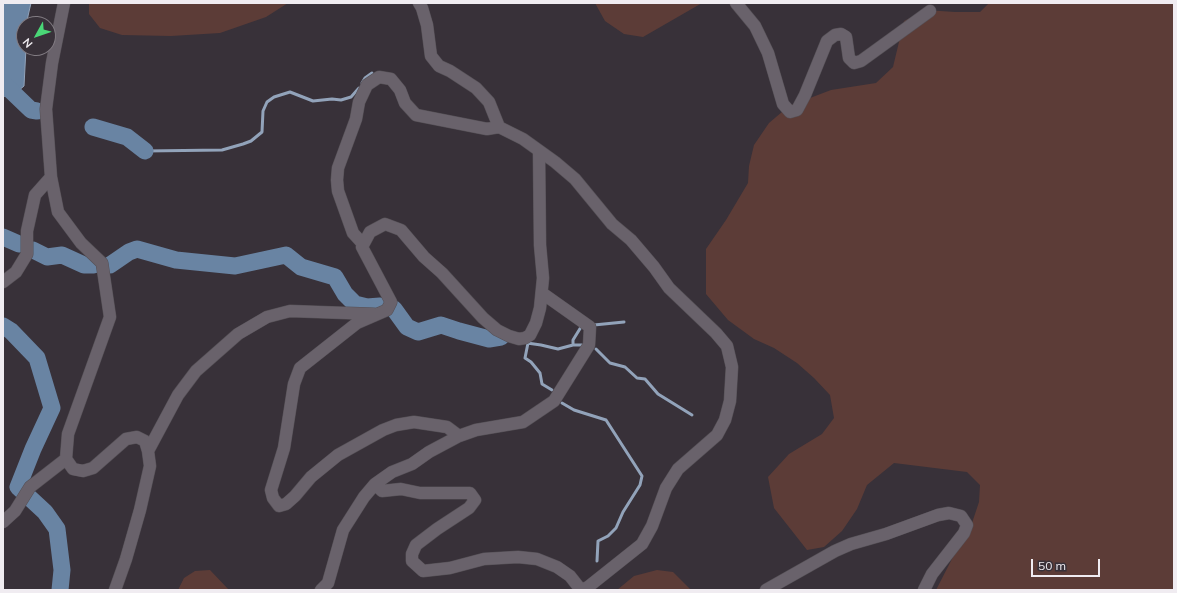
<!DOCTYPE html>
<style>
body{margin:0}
#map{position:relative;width:1177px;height:593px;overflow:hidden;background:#383139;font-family:Mulish,sans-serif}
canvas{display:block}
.frame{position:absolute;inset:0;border:4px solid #f0ecf1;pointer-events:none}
.north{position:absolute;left:16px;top:16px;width:40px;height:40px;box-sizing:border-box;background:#383139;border:1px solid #827c83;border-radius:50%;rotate:230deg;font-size:11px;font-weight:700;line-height:16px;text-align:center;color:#f0ecf1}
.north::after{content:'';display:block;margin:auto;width:14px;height:18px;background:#4ad777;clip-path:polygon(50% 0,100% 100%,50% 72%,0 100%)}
.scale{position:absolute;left:1031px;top:559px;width:69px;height:18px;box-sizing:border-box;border:2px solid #f0ecf1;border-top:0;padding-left:5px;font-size:12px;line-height:14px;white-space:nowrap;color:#f0ecf1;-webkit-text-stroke:3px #383139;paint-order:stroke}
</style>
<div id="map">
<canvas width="1177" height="593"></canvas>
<div class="frame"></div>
<div class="north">N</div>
<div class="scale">50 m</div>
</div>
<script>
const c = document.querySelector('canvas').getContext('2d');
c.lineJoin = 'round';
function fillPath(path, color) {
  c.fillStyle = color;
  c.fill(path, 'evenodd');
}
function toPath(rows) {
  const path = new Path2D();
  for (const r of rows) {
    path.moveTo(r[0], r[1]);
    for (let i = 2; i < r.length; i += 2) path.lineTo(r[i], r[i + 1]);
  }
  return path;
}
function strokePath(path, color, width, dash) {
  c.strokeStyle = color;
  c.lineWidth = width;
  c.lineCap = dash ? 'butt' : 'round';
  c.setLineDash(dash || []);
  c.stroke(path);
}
fillPath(toPath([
 [89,3,288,3,266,17,220,33,171,36,122,35,100,28,89,14],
 [595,3,702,3,643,37,624,34,605,21],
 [989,3,1174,3,1174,590,936,590,953,557,970,529,979,502,980,485,967,472,894,463,867,485,857,509,842,531,824,547,807,550,774,508,768,477,789,454,822,434,834,418,830,395,814,378,797,363,774,348,754,339,728,320,706,294,706,249,726,220,748,183,749,166,754,145,769,123,789,106,831,90,876,83,893,67,904,21,925,10,955,12,980,12],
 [210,570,229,590,178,590,184,578,195,571],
 [657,570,673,572,691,590,617,590,634,576]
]), '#5c3c37');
const water = toPath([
 [3,3,31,3,28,16,27,24,24,24,24,48,26,48,24,86,11,97,3,96,3,3]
]);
fillPath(water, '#6984a3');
strokePath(water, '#92a3ba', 1);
strokePath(toPath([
 [362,83,365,78,372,73],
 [145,151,222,150,243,144,251,141,262,132,263,111,267,102,274,97,290,92,313,101,332,99,341,100,351,97,359,88],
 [594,325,624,322],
 [527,343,541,345,558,349,573,345,582,345],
 [528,343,525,358,531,362,540,373,542,384,552,390],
 [573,345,573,340,581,327],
 [596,349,610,363,625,367,637,378,645,379,658,394,692,415],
 [562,403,574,410,606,420,642,476,640,485,623,512,616,528,608,536,598,541,597,561]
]), '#92a3ba', 3);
strokePath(toPath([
 [3,83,31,110,37,111],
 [93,127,127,137,145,151],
 [3,237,19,244],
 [33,250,47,257,62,255,84,265,94,265],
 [110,265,129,252,137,249,176,260,235,266,286,255,301,267,335,277,345,294,355,304,367,307,380,306],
 [394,309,407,327,418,332,441,325,459,331,489,339,501,337],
 [3,326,11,331,37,358,52,408,33,449,18,487,45,512,57,529,62,570,60,590]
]), '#6984a3', 17);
const minor = toPath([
 [64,3,52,63,46,109,51,177,58,212,81,243,102,263,110,317,68,434,66,459,73,469,83,471,93,468,126,439,137,437,145,441,148,451,150,466,140,510,126,559,115,590],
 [419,3,422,8,427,25,431,56,439,66,450,71,476,88,489,102,499,127],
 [736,3,755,26,768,53,783,104,790,112,797,110,805,95,825,46,827,41,835,35,841,34,846,37,849,58,854,63,861,61,930,11],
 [362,247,370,232,385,224,401,230,424,257,442,273,483,318,497,330,509,336,519,339,525,338,530,335,536,323,540,308,543,278,540,245,539,151],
 [3,282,16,272,27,254,27,231,35,195,51,177],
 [459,436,476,430,523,422,554,401,589,345,590,327,542,293],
 [148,451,178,395,196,371,238,334,267,317,290,311,374,314],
 [3,522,15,511,30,487,66,459],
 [321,590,328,583,343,530,364,497,375,484],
 [581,590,588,587,642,544,652,526,666,488,678,469,717,435,725,420,730,401,732,367,727,346,716,333,669,288,654,267,631,240,612,224,575,179,555,162,523,139,499,127,487,129,416,115,405,103,400,90,391,79,379,77,367,85,359,102,356,119,338,168,337,180,338,191,353,233,363,244,362,247,391,302,387,310,357,323,300,368,294,384,284,448,271,490,273,498,279,506,286,504,295,496,311,477,338,455,383,430,396,425,414,422,447,427,459,436,429,452,412,464,392,472,375,484,382,491,401,489,420,493,470,493,475,500,469,508,437,529,416,545,412,554,412,561,423,571,450,568,484,559,518,557,537,559,557,567,570,576,581,590],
 [766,590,835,551,851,544,886,534,938,515,949,513,961,516,967,525,964,533,932,574,924,590]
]);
strokePath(minor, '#555056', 13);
strokePath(minor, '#69626b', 12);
</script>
